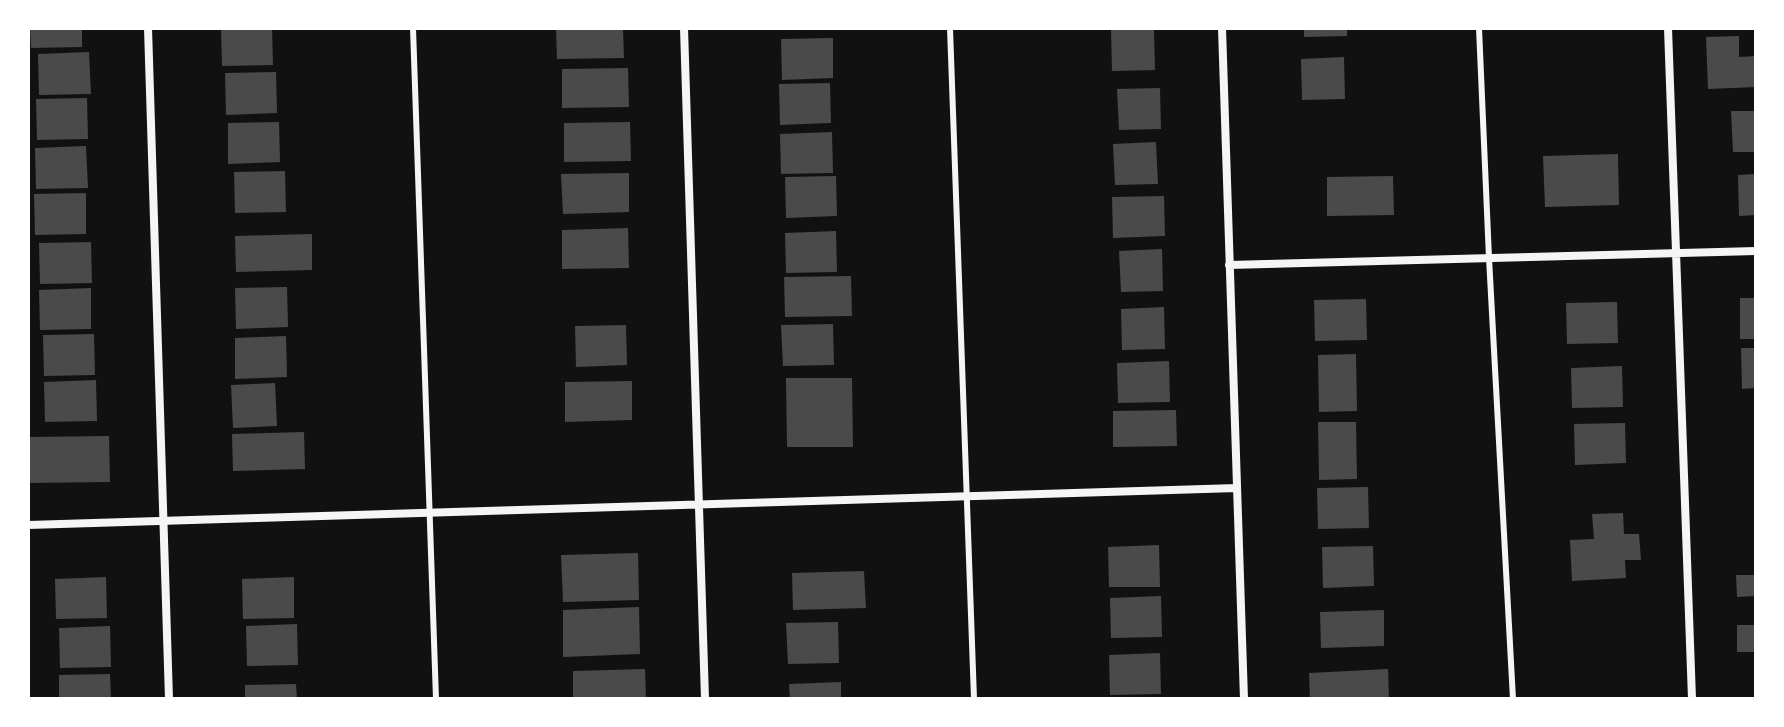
<!DOCTYPE html>
<style>
body{margin:0}
#map{position:relative;width:1784px;height:727px;overflow:hidden;background:#111;font-family:"Public Sans",sans-serif}
canvas{display:block}
.frame{position:absolute;inset:0;border:30px solid #fff;pointer-events:none}
</style>
<div id="map">
<canvas width="1784" height="727"></canvas>
<div class="frame"></div>
</div>
<script>
const c = document.querySelector('canvas').getContext('2d');
c.lineJoin = 'round';
function fillPath(path, color) {
  c.fillStyle = color;
  c.fill(path, 'evenodd');
}
function toPath(rows) {
  const path = new Path2D();
  for (const r of rows) {
    path.moveTo(r[0], r[1]);
    for (let i = 2; i < r.length; i += 2) path.lineTo(r[i], r[i + 1]);
  }
  return path;
}
function strokePath(path, color, width, dash) {
  c.strokeStyle = color;
  c.lineWidth = width;
  c.lineCap = dash ? 'butt' : 'round';
  c.setLineDash(dash || []);
  c.stroke(path);
}
fillPath(toPath([
 [30,28,82,28,82,47,31,48],
 [221,28,272,28,273,65,222,66],
 [556,28,623,28,624,58,557,59],
 [1154,28,1155,70,1112,71,1111,30],
 [1304,28,1347,28,1347,36,1304,37],
 [1739,36,1739,57,1756,56,1756,87,1708,89,1706,37],
 [833,38,833,78,782,80,781,39],
 [89,52,91,94,39,95,38,54],
 [1344,57,1345,99,1302,100,1301,59],
 [628,68,629,107,562,108,562,69],
 [276,72,277,113,226,115,225,73],
 [830,83,831,123,780,125,779,84],
 [1160,88,1161,129,1119,130,1117,89],
 [87,98,88,139,37,140,36,99],
 [1731,111,1756,111,1756,152,1733,152],
 [279,122,280,162,228,164,228,123],
 [630,122,631,161,564,162,564,123],
 [832,132,833,173,781,174,780,134],
 [1156,142,1158,184,1115,185,1113,144],
 [86,146,88,188,36,189,35,148],
 [1618,154,1619,205,1545,207,1543,156],
 [285,171,286,212,235,213,234,172],
 [629,173,629,212,563,214,561,174],
 [1756,174,1756,215,1739,216,1738,175],
 [836,176,837,216,786,218,785,177],
 [1393,176,1394,215,1327,216,1327,177],
 [86,193,86,234,35,235,34,194],
 [1164,196,1165,236,1113,238,1112,197],
 [628,228,629,268,562,269,562,230],
 [836,231,837,272,786,273,785,233],
 [312,234,312,270,236,272,235,236],
 [91,242,92,283,40,284,39,243],
 [1162,249,1163,291,1121,292,1119,251],
 [851,276,852,316,785,317,784,277],
 [287,287,288,327,236,329,235,288],
 [91,288,91,329,40,330,39,290],
 [1740,298,1756,298,1756,339,1740,339],
 [1366,299,1367,340,1315,341,1314,300],
 [1617,302,1618,343,1567,344,1566,303],
 [1164,307,1165,349,1122,350,1121,309],
 [833,324,834,365,783,366,781,325],
 [626,325,627,365,576,367,575,326],
 [94,334,95,375,44,376,43,335],
 [286,336,287,377,235,379,235,338],
 [1741,348,1756,348,1756,388,1742,389],
 [1356,354,1357,411,1319,412,1318,355],
 [1169,361,1170,402,1118,403,1117,363],
 [1622,366,1623,407,1572,408,1571,368],
 [786,378,852,378,853,447,787,447],
 [96,380,97,421,45,422,44,382],
 [632,381,632,420,565,422,565,382],
 [275,383,277,426,233,428,231,385],
 [1176,410,1177,446,1113,447,1113,411],
 [1318,422,1356,422,1357,479,1319,480],
 [1625,423,1626,463,1575,465,1574,424],
 [304,432,305,469,233,471,232,434],
 [109,436,110,482,28,483,28,437],
 [1368,487,1369,528,1318,529,1317,488],
 [1623,513,1624,534,1639,534,1641,560,1625,560,1626,578,1572,581,1570,540,1594,539,1592,514],
 [1159,545,1160,587,1109,587,1108,547],
 [1373,546,1374,586,1323,588,1322,547],
 [638,553,639,600,563,602,561,555],
 [864,571,866,608,793,610,792,573],
 [1736,575,1756,575,1756,596,1737,597],
 [106,577,107,618,56,619,55,579],
 [294,577,294,618,243,619,242,579],
 [1161,596,1162,637,1111,638,1110,598],
 [639,607,640,654,563,657,563,610],
 [1384,610,1384,646,1321,648,1320,612],
 [838,622,839,663,788,664,786,623],
 [297,624,298,665,247,666,246,626],
 [1737,625,1756,625,1756,652,1737,652],
 [110,626,111,667,60,668,59,628],
 [1160,653,1161,694,1110,695,1109,655],
 [645,669,646,699,573,699,573,671],
 [1388,669,1389,699,1310,699,1309,673],
 [110,674,111,699,59,699,59,675],
 [841,682,841,699,790,699,789,684],
 [296,684,297,699,245,699,245,685]
]), '#4a4a4a');
strokePath(toPath([
 [413,28,436,699],
 [950,28,974,699],
 [1479,28,1489,258,1513,699]
]), '#f5f5f5', 6);
strokePath(toPath([
 [148,28,169,699],
 [684,28,705,699],
 [1222,28,1244,699],
 [1668,28,1692,699],
 [1229,265,1756,251],
 [28,525,1237,488]
]), '#f5f5f5', 8);
</script>
